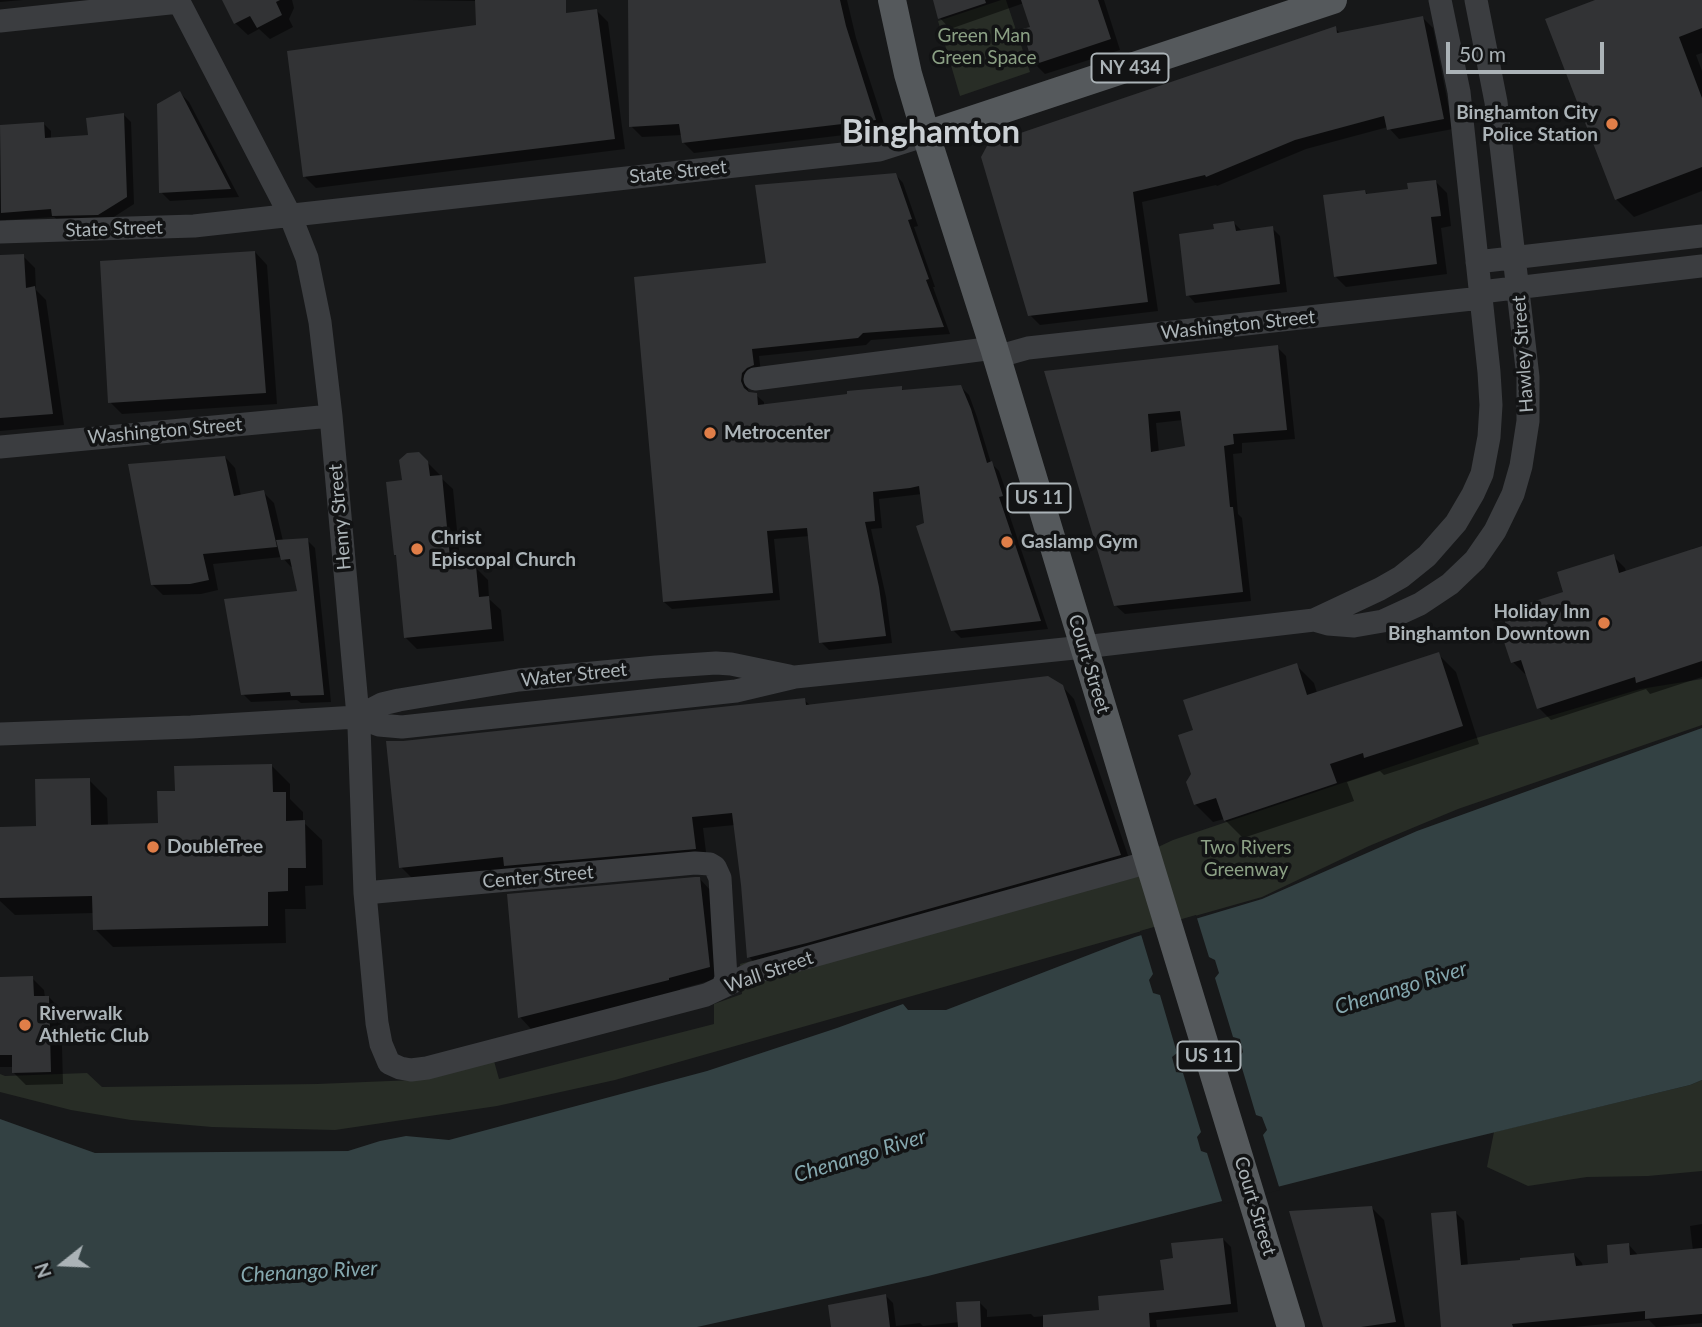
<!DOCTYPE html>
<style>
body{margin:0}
#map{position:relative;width:1702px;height:1327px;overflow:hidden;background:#171819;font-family:Lato,sans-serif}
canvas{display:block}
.north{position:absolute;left:28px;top:1229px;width:70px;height:70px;-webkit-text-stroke:5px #121314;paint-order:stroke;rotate:252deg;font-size:19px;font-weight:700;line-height:28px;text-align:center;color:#abb3b7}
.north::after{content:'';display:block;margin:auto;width:24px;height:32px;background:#abb3b7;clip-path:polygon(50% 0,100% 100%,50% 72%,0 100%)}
.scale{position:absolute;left:1446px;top:42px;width:158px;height:32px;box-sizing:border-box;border:4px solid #abb3b7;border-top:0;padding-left:9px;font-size:21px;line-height:24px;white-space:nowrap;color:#abb3b7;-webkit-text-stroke:5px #121314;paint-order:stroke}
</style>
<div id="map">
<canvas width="1702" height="1327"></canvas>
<div class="north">N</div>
<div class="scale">50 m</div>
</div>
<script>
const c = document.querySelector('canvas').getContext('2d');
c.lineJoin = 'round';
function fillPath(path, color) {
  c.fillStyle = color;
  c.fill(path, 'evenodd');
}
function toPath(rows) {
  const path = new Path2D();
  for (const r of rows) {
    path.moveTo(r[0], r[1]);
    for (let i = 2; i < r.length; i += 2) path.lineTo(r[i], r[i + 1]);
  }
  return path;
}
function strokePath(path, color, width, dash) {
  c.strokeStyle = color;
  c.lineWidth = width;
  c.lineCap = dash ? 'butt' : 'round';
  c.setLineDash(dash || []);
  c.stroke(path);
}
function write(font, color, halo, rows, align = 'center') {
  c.font = font + ' Lato,sans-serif';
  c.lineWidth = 7;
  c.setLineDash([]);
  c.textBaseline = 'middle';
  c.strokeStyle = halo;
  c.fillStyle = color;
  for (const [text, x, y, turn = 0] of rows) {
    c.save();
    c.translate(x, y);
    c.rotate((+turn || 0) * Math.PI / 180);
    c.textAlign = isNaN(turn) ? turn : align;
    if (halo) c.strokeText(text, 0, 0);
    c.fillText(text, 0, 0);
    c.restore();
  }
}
fillPath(toPath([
 [1001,0,1006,0,1030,72,960,96,938,21],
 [1702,679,1702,725,1458,809,1369,846,1262,897,615,1080,497,1106,335,1130,212,1127,131,1120,71,1110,0,1092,0,1074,5,1076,87,1073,102,1087,317,1084,414,1080,494,1061,499,1079,714,1024,714,1004,742,994,740,964,1124,863,1173,840,1473,739,1640,689],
 [1702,1080,1702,1171,1648,1176,1587,1177,1528,1186,1487,1167,1494,1132,1690,1085]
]), '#282d26');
fillPath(toPath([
 [1702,728,1702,1080,1690,1085,1442,1145,928,1276,697,1327,0,1327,0,1119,95,1153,348,1151,380,1141,406,1136,449,1140,707,1071,837,1028,903,1004,908,1010,946,1010,1135,937,1262,899,1417,831]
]), '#334143');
fillPath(toPath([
 [1196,915,1209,957,1215,960,1219,973,1215,978,1233,1037,1240,1039,1243,1052,1239,1058,1256,1115,1262,1117,1267,1130,1263,1135,1280,1190,1223,1204,1207,1153,1201,1151,1197,1137,1201,1132,1183,1073,1176,1072,1172,1057,1177,1053,1160,995,1153,993,1149,980,1153,974,1140,931]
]), '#171819');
fillPath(toPath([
 [0,0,23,0,0,2],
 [224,0,292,0,294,8,289,19,293,27,270,39,259,29,248,35,235,23],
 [412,0,531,0,532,19,597,11,608,22,625,149,316,188,305,177,478,27,476,1],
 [675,0,847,0,856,38,886,130,694,153,683,142,682,135,642,137,631,126],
 [935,0,1104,0,1120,50,1045,74,1035,64,1032,28,1024,3,950,29,940,18],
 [1599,0,1702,0,1702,53,1696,55,1702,71,1702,191,1634,217,1616,199],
 [1422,17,1433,28,1453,129,1399,139,1388,127,1306,149,1217,186,1216,185,1142,202,1158,311,1040,325,1030,315,983,157,1335,28,1341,34],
 [180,93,189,102,239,197,170,201,161,192],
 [124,115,131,122,134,204,106,222,61,223,54,217,6,220,6,225,0,228,0,127,43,123,51,131,51,140,90,137],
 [896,175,903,183,918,226,914,227,935,287,933,287,950,334,871,340,866,345,759,356,761,373,749,381,748,390,750,393,756,395,764,402,764,406,901,388,904,391,961,387,969,395,977,417,991,463,999,471,1010,503,1006,505,1048,629,961,638,953,630,925,524,922,494,879,499,882,528,871,529,886,597,892,643,829,650,821,642,810,536,774,539,780,600,672,609,664,602,768,265],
 [1436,182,1447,193,1451,226,1441,228,1447,274,1346,287,1335,276,1365,191,1368,195,1410,190],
 [1234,223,1241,230,1272,228,1280,236,1287,292,1195,303,1188,295,1216,231],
 [255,252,267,265,277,404,122,414,110,402],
 [23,256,35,268,36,290,46,300,64,425,0,431,0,257],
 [1277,347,1286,356,1295,439,1242,443,1242,453,1233,454,1238,514,1242,518,1251,601,1125,614,1115,605,1046,373],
 [1183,420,1187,447,1159,453,1156,423],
 [225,457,235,468,241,496,263,492,274,503,283,541,307,540,315,548,331,702,301,703,297,700,251,702,243,694,299,593,293,567,291,567,282,557,213,564,218,590,201,594,163,595,152,584],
 [427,462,440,475,440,477,453,489,460,561,467,568,475,567,488,580,489,599,501,610,504,641,417,649,405,637,398,557,395,555,404,482],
 [1702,546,1702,677,1650,694,1646,689,1551,720,1539,708,1527,673,1525,674,1513,662,1510,632,1613,556,1625,568,1626,572,1693,551,1692,549],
 [1438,654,1456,672,1479,744,1384,775,1380,771,1347,782,1354,801,1243,838,1224,819,1213,822,1195,804,1193,774,1195,731,1296,665,1314,683,1317,693],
 [1062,686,1074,699,1132,867,761,969,749,957,735,825,703,828,707,860,413,879,401,867,404,743,804,700,811,706],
 [272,766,290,784,290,799,303,812,303,822,322,840,323,885,305,886,306,909,285,909,286,943,113,947,95,929,94,913,15,915,0,901,0,828,38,828,89,780,107,798,108,826,160,825,176,792],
 [700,879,711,891,720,978,680,989,680,991,531,1029,520,1017],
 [0,978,32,978,44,990,45,998,49,997,61,1010,63,1084,26,1085,14,1073,14,1067,0,1067],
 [1372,1208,1384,1220,1405,1327,1325,1327],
 [1455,1212,1464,1221,1468,1266,1574,1254,1582,1263,1583,1267,1610,1265,1629,1245,1637,1254,1637,1256,1693,1251,1690,1226,1702,1224,1702,1323,1656,1327,1649,1320,1574,1327,1443,1327],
 [1223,1239,1231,1247,1238,1312,1156,1320,1157,1327,833,1327,885,1295,893,1303,896,1326,920,1323,923,1326,960,1322,979,1302,987,1310,987,1317,1031,1314,1034,1317,1101,1311,1166,1292,1174,1260]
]), '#0007');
fillPath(toPath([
 [222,0,280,0,276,2,282,15,257,28,250,16,234,24],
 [475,0,566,0,566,13,597,9,615,139,303,177,287,51,476,25],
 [628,0,840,0,846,26,876,120,682,143,679,124,629,127],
 [933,0,985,0,986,3,938,19],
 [1021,0,1098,0,1111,39,1033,65,1022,29,1030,27],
 [1595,0,1702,0,1702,28,1679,37,1702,98,1702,167,1615,200,1545,19],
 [1423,16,1444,119,1387,130,1384,116,1295,140,1206,177,1205,175,1133,192,1148,302,1028,316,981,157,988,144,1336,26,1337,33],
 [180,91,231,189,159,193,157,104],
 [124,113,127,197,98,215,52,216,51,209,1,213,0,125,44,122,45,138,88,135,86,118],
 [896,173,912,219,908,220,929,279,926,280,944,327,863,333,858,338,752,349,754,365,747,368,742,373,741,381,744,388,749,392,757,393,758,405,847,394,847,391,902,386,902,390,961,385,971,409,987,463,992,461,1003,496,999,497,1041,621,951,631,916,526,924,523,919,486,910,488,873,492,875,521,865,522,879,587,886,636,819,643,807,528,767,531,773,593,663,602,634,277,766,263,755,185],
 [1436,180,1441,216,1431,217,1437,264,1334,277,1323,195,1365,190,1366,194,1408,189,1407,183],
 [1234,221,1236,231,1273,226,1280,284,1186,296,1179,234,1214,229,1213,224],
 [255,251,266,393,108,403,100,261],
 [24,254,26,288,35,286,53,414,0,418,0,255],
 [1278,345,1287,430,1233,434,1234,444,1224,446,1230,507,1233,507,1243,592,1114,606,1044,371],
 [1180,411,1185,446,1151,452,1148,414],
 [419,452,428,461,430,476,442,475,450,558,459,557,460,567,476,566,479,597,489,596,492,629,404,638,396,555,394,555,386,482,402,480,399,460,407,453],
 [225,456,234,496,264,490,277,547,203,554,209,580,190,584,151,585,128,464],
 [308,538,324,695,291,696,290,692,241,695,224,599,297,591,290,559,281,560,276,540],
 [1702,546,1702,661,1636,683,1635,677,1537,709,1521,660,1511,663,1501,633,1508,631,1503,616,1508,615,1507,610,1563,592,1557,572,1614,554,1619,573],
 [1439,652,1463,726,1364,758,1363,753,1330,764,1337,783,1224,821,1216,798,1194,805,1186,782,1191,774,1178,735,1193,730,1183,700,1297,663,1307,695],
 [1048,676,1063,685,1121,855,807,943,747,958,741,885,732,813,692,817,696,849,504,866,503,857,399,868,386,741,403,741,805,698,806,705],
 [272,764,273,792,286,792,286,821,305,820,306,868,288,868,288,891,268,892,268,926,93,930,92,896,0,898,0,827,36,826,35,779,90,778,91,825,158,823,157,791,175,791,174,766],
 [695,877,700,877,710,967,669,978,669,980,518,1018,507,894],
 [33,976,34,996,49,996,51,1072,12,1073,12,1055,0,1055,0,977],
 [1372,1206,1396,1322,1361,1327,1323,1327,1289,1211],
 [1456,1211,1461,1265,1520,1260,1520,1258,1574,1253,1576,1266,1608,1263,1607,1245,1629,1243,1630,1255,1702,1248,1702,1314,1645,1319,1645,1311,1512,1324,1513,1327,1441,1327,1431,1213],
 [1223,1238,1231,1304,1149,1313,1150,1327,1043,1327,1043,1315,1099,1310,1098,1296,1164,1290,1160,1260,1173,1258,1171,1243],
 [886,1294,890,1327,831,1327,828,1305],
 [980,1301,981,1327,958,1327,956,1302]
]), '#323335');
strokePath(toPath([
 [178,0,290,215,307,258,320,322,331,416,359,727,365,893,377,1023,381,1044,389,1063,400,1068,411,1070,427,1068,706,995,752,973,1149,862],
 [0,21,179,2],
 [0,232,194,226,879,150,926,135],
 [1477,262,1702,236],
 [1481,292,1702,266],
 [996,357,1028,348,1481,298],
 [755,379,994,348],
 [0,447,331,416],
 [1314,620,1328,624,1354,626,1383,621,1420,604,1450,584,1475,560,1495,531,1513,494,1521,466,1528,421,1528,377,1496,102,1476,0],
 [357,717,382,704,399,700,519,680,656,667,716,663,731,664,789,676],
 [0,734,191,727,357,717,379,725,402,727,736,691,795,677,1084,647,1314,620,1380,589,1401,577,1427,556,1456,523,1473,494,1482,474,1489,437,1491,405,1489,372,1459,92,1440,0],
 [365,893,695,863,710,864,715,867,720,878,726,978,723,986]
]), '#3b3d40', 23);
strokePath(toPath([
 [892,0,908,74,926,135,994,348,1149,862,1291,1327],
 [926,135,1333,0]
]), '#55595c', 28);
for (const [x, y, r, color] of [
 [1612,124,7,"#e07e48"],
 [710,433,7,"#e07e48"],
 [1007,542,7,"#e07e48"],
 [417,549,7,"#e07e48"],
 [1604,623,7,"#e07e48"],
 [153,847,7,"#e07e48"],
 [25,1025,7,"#e07e48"]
]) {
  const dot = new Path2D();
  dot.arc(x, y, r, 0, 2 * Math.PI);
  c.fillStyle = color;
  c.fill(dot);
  strokePath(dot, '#121314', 2.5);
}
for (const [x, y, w] of [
 [1130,68,77],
 [1039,498,63],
 [1209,1056,63]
]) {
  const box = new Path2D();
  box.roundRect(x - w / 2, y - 14.5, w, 29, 5);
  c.fillStyle = '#121314';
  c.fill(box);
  strokePath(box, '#abb3b7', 2);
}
write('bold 18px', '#abb3b7', null, [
 ["NY 434",1130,68],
 ["US 11",1039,498],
 ["US 11",1209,1056]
]);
write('19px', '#8ba084', '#121314', [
 ["Green Man",984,36],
 ["Green Space",984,58],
 ["Two Rivers",1246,848],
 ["Greenway",1246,870]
]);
write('bold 19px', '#abb3b7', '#121314', [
 ["Binghamton City",1598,113,"right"],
 ["Police Station",1598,135,"right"],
 ["Metrocenter",724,433],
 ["Christ",431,538],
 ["Episcopal Church",431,560],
 ["Gaslamp Gym",1021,542],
 ["Holiday Inn",1590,612,"right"],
 ["Binghamton Downtown",1590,634,"right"],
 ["DoubleTree",167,847],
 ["Riverwalk",39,1014],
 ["Athletic Club",39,1036]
], 'left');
write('19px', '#abb3b7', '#121314', [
 ["State Street",678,172,-6],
 ["State Street",114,229,-2],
 ["Washington Street",1238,325,-6],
 ["Hawley Street",1523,354,-94],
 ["Washington Street",165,431,-5],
 ["Henry Street",340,517,-95],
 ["Court Street",1089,664,73],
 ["Water Street",574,675,-6],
 ["Center Street",538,877,-5],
 ["Wall Street",769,972,-19],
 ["Court Street",1255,1206,73]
]);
write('italic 21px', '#85a8af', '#121314', [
 ["Chenango River",1401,988,-17],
 ["Chenango River",860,1156,-17],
 ["Chenango River",309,1272,-3]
]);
write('bold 33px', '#cbd0d4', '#121314', [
 ["Binghamton",931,132]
]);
</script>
